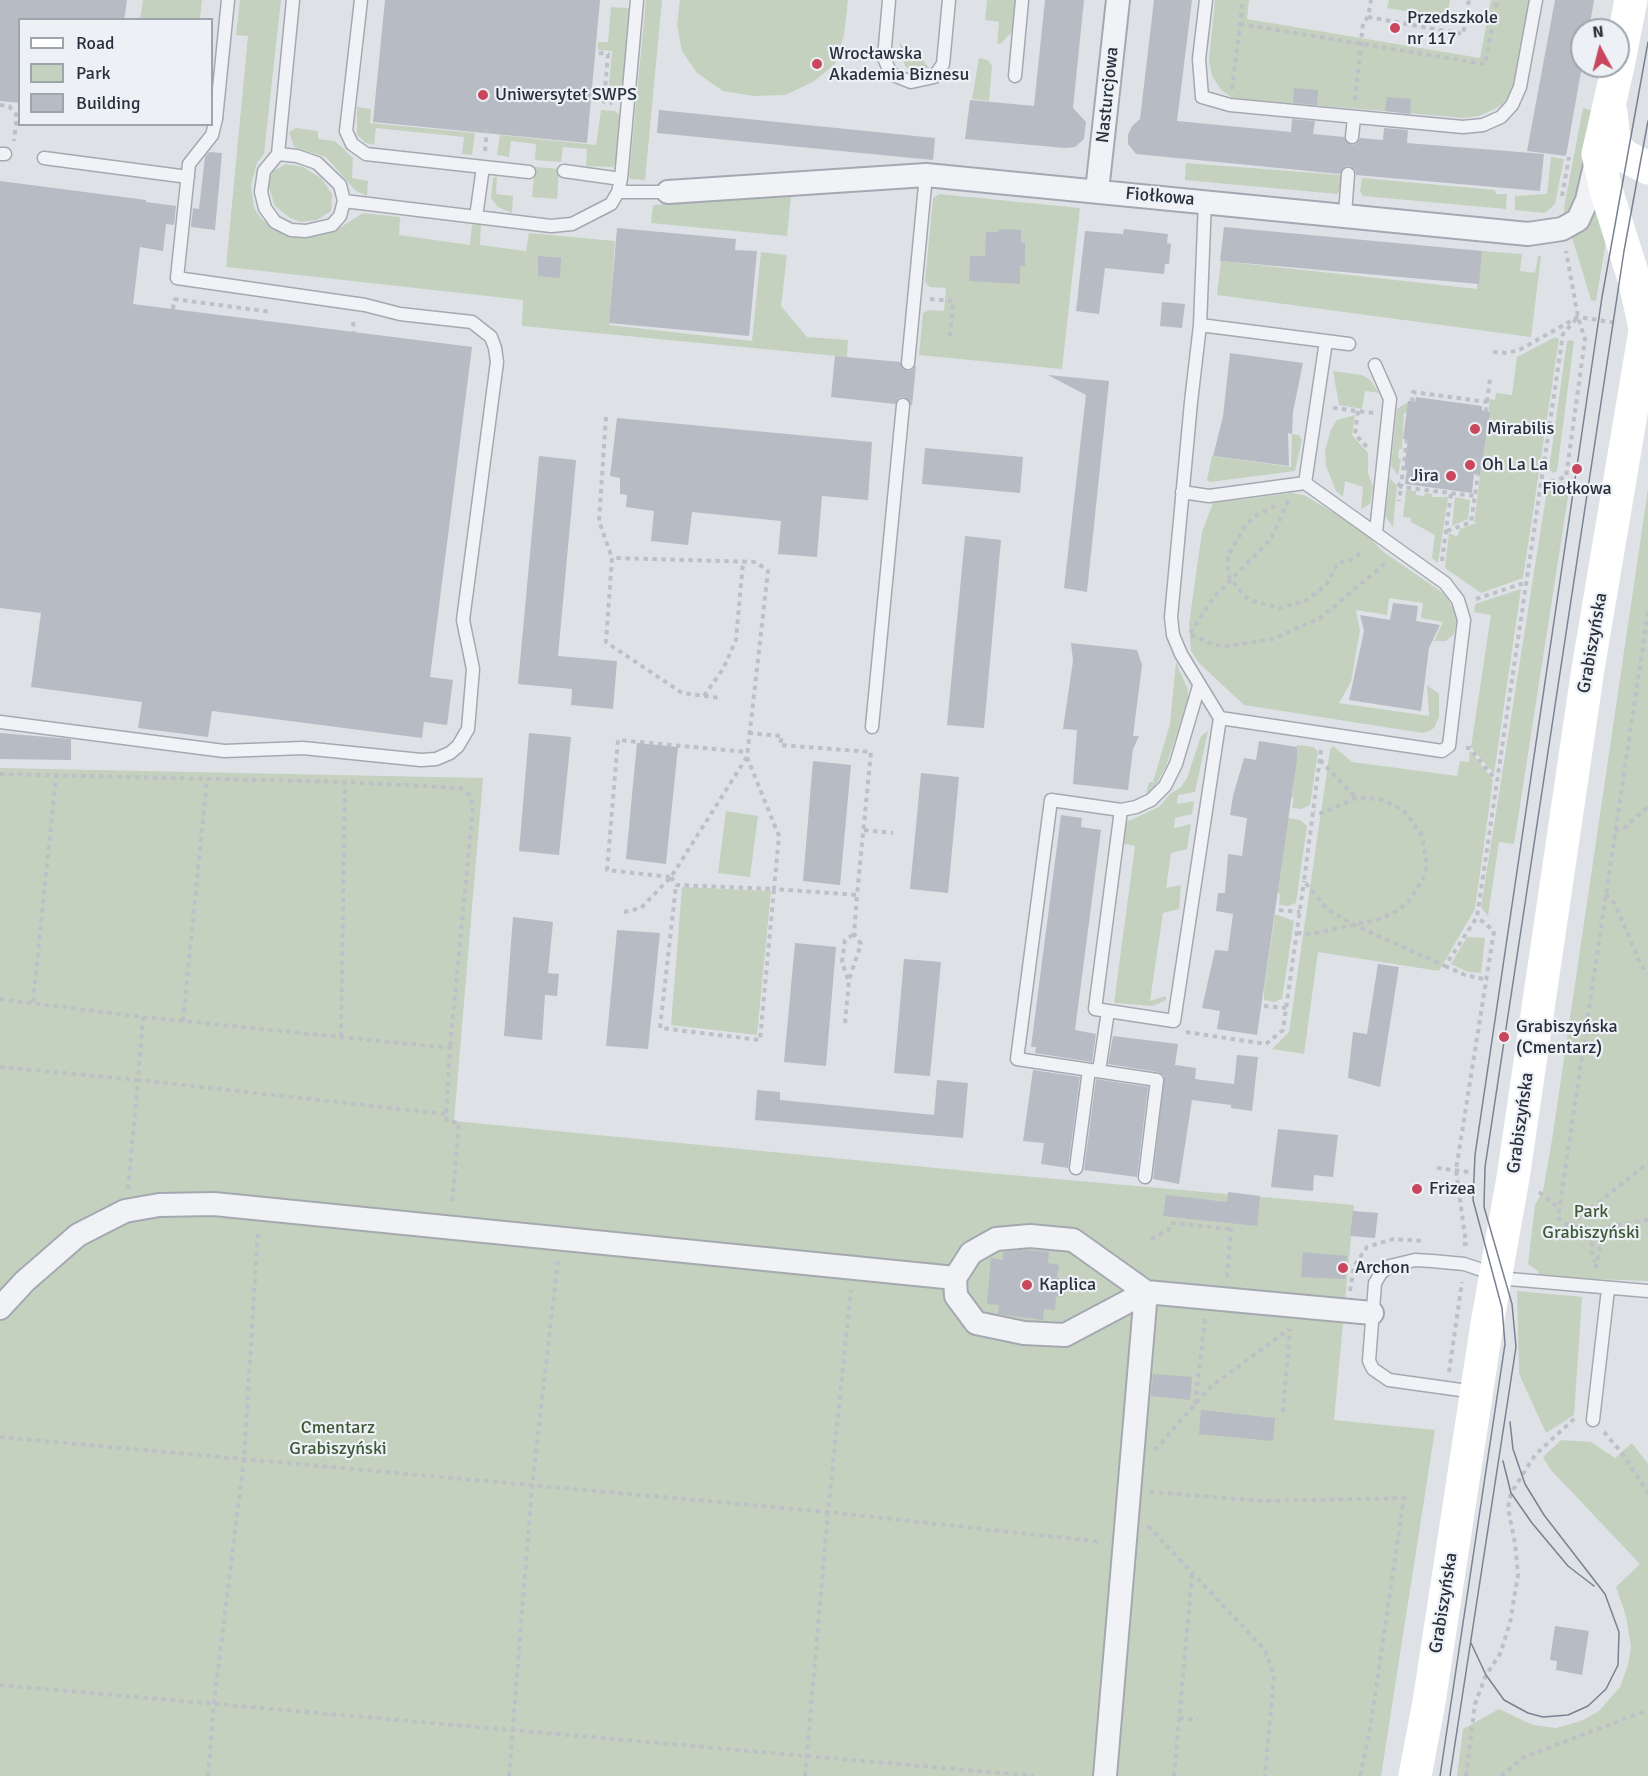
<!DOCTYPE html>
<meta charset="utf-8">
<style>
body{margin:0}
#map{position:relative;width:1648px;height:1776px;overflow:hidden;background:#dee2e7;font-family:Signika,sans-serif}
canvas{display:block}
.legend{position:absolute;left:18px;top:18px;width:195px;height:108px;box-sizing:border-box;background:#edf1f5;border:2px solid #9ea4ab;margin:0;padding:8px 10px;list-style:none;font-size:18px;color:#28303d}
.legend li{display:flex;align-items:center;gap:12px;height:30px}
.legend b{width:30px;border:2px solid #9ea4ab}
.north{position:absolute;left:1570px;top:18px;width:60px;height:60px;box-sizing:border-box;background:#edf1f5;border:2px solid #9ea4ab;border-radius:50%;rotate:353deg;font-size:16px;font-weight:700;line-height:24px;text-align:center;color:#28303d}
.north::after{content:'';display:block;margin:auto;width:21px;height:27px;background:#c9465d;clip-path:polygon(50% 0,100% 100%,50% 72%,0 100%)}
</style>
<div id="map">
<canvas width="1648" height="1776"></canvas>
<ul class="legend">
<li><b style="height:8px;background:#fff"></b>Road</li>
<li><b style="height:16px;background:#c4d1bf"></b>Park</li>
<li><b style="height:16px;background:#b6bbc4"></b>Building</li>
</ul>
<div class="north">N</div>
</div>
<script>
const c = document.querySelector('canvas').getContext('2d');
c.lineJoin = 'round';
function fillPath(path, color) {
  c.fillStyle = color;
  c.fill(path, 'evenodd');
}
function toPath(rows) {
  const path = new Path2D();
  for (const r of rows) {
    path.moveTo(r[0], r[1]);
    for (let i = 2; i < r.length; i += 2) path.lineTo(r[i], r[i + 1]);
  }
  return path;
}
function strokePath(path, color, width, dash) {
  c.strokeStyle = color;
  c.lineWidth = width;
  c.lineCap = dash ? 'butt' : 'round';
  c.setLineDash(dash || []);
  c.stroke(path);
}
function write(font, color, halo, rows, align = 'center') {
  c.font = font + ' Signika,sans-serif';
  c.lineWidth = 4.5;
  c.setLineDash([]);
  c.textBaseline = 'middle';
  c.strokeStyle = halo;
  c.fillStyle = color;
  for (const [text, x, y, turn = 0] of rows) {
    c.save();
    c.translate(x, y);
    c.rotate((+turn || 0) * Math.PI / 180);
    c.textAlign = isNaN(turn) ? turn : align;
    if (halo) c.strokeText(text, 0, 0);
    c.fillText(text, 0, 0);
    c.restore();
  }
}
fillPath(toPath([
 [143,0,202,0,200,19,140,19],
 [240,0,281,0,264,154,257,163,251,185,254,208,261,218,272,228,286,235,300,238,325,234,338,229,363,213,400,217,399,235,470,245,472,225,481,223,480,245,526,251,529,233,615,241,609,325,752,341,761,252,787,255,781,306,807,337,848,340,847,357,522,326,523,300,226,267,248,36,236,35],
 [646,0,662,0,645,180,630,179,629,176],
 [680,0,848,0,844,35,835,64,813,82,785,95,754,96,723,91,697,73,682,51,677,25],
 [987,0,1017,0,1012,32,1001,43,997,44,999,22,985,20],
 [1215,0,1249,0,1247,19,1480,58,1491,0,1530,0,1514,89,1503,104,1495,109,1479,116,1464,118,1233,98,1221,90,1212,76,1209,60],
 [1389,0,1450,0,1447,18,1387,8],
 [611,7,629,8,622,98,608,96,612,51,598,50,598,42,608,42],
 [899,42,910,56,917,52,929,68,910,70,905,66],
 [979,58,988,60,992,66,989,101,972,99],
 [357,107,371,109,370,123,475,133,472,155,462,154,464,137,376,128,374,145,366,143,357,135],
 [1583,108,1595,111,1577,203,1565,218,1564,207],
 [601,110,615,111,620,115,616,163,613,167,586,166,587,149,563,147,561,162,535,160,536,144,511,141,509,157,497,155,500,135,596,145],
 [296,128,318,131,318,139,335,141,353,158,352,178,368,181,367,196,356,191,326,157,294,147,289,132],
 [1551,157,1564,159,1555,204,1545,213,1515,210,1515,196,1547,194],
 [1186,163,1341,175,1340,190,1337,194,1185,180],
 [286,164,303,167,321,178,332,194,331,211,317,220,301,222,290,218,275,206,269,188,270,179,273,171],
 [535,167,559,169,557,199,532,197],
 [497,176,496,194,513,196,512,213,498,207,491,198,493,178],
 [1362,178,1495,190,1496,194,1507,194,1506,209,1363,196,1360,191],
 [939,194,1080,208,1062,369,919,355,923,313,929,310,944,311,946,288,930,287,925,282,933,198],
 [791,196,787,236,651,223,653,205],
 [1598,207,1608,229,1596,301,1591,300,1572,237,1589,224],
 [1482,251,1522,254,1520,271,1535,273,1538,256,1541,256,1531,337,1217,295,1221,261,1477,289],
 [1555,337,1559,339,1523,578,1481,593,1445,568,1449,533,1457,537,1460,529,1479,522,1474,523,1490,399,1495,400,1496,393,1512,395,1517,357],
 [1570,340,1574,341,1557,471,1553,473,1549,469,1567,341],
 [1333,371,1362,375,1370,380,1379,393,1365,391,1362,409,1339,405],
 [1408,402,1407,413,1404,413,1402,449,1399,449,1398,458,1401,459,1398,476,1391,465,1397,409],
 [1355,415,1352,435,1368,453,1368,473,1373,487,1370,504,1361,509,1363,487,1345,481,1343,497,1336,491,1326,466,1325,451,1331,429,1337,420],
 [1292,434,1299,435,1302,440,1295,471,1210,482,1207,480,1212,456,1291,467],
 [1390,478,1397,486,1393,527,1385,516],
 [1560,482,1570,484,1514,844,1499,842,1488,916,1481,907,1547,490],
 [1648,489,1648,1281,1539,1277,1538,1271,1528,1264,1535,1205,1543,1191,1552,1140],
 [1406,490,1416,491,1416,495,1424,496,1425,493,1432,494,1432,497,1448,497,1438,563,1432,558,1435,535,1411,522,1411,518,1403,517],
 [1292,493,1304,495,1363,530,1382,551,1443,593,1449,601,1457,618,1454,634,1446,641,1434,641,1443,622,1421,618,1423,603,1389,598,1387,615,1356,610,1360,630,1351,682,1339,703,1429,716,1427,685,1439,694,1439,717,1434,728,1429,731,1423,733,1244,705,1200,664,1191,651,1189,624,1202,532,1213,503],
 [1455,497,1470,500,1468,519,1452,526],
 [1521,589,1494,774,1471,747,1491,615,1474,612,1475,604],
 [1176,662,1188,690,1188,700,1166,766,1155,786,1146,794,1149,782,1153,782,1170,724],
 [1208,731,1195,792,1178,795,1177,804,1194,801,1192,814,1175,818,1174,828,1191,824,1187,849,1171,853,1166,888,1181,885,1179,909,1163,913,1150,1001,1166,996,1166,1000,1153,1006,1114,1003,1135,846,1119,843,1121,831,1126,822,1159,807,1170,794,1181,787,1187,778,1201,736],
 [1297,745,1314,747,1318,752,1310,805,1301,809,1292,808,1294,798,1292,797],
 [1333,746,1352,762,1457,776,1460,761,1469,762,1470,750,1493,780,1475,909,1439,971,1318,952,1304,1054,1272,1049,1289,1032,1330,750],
 [0,768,483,778,454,1121,988,1173,1354,1205,1334,1420,1435,1430,1381,1776,0,1776],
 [726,811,758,816,750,877,718,873],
 [1288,818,1300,820,1307,826,1296,903,1288,906,1279,905,1280,894,1277,893,1284,830],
 [682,887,771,891,757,1035,671,1025],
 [1275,914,1294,921,1282,999,1274,1002,1264,1000,1264,989],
 [1467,937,1485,938,1481,973,1468,972,1451,964],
 [1517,1291,1582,1297,1574,1415,1546,1433,1519,1374],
 [1561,1440,1591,1442,1615,1458,1632,1443,1648,1464,1648,1776,1457,1776,1463,1729,1499,1709,1533,1725,1556,1728,1581,1721,1599,1711,1620,1687,1628,1665,1631,1647,1626,1616,1616,1587,1640,1564,1550,1469,1543,1457]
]), '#c4d1bf');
fillPath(toPath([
 [0,0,127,0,124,20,20,20,20,103,0,101],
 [385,0,600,0,587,143,373,122],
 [1045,0,1084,0,1073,108,1086,122,1084,139,1075,147,1065,148,965,139,970,100,1034,106],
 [1154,0,1192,0,1177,121,1291,132,1292,119,1315,121,1313,134,1344,137,1351,145,1356,144,1360,138,1383,140,1384,128,1408,130,1407,143,1544,154,1540,191,1356,175,1355,170,1349,166,1344,167,1340,174,1136,154,1128,144,1128,135,1132,126,1140,119],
 [1555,0,1594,0,1589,30,1582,30,1582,66,1566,156,1527,151],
 [1294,88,1318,90,1317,105,1293,103],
 [1387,97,1411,99,1410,114,1385,111],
 [659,110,935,138,933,160,657,133],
 [209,152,222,153,215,230,191,227,193,208,199,209,205,157],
 [0,181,146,200,146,202,176,206,174,225,166,224,163,251,140,247,133,304,472,347,430,677,453,680,447,725,424,722,422,738,212,711,208,737,138,728,142,702,31,687,41,613,0,608],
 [1224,227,1482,251,1479,284,1220,261],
 [617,228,736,239,735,250,757,251,749,336,609,323],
 [999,229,1021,230,1021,243,1025,243,1025,266,1020,266,1020,284,969,281,970,256,985,256,986,232,998,232],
 [1124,229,1168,234,1167,243,1171,244,1169,264,1165,264,1164,274,1105,268,1099,314,1076,311,1085,231,1123,234],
 [538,256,561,258,560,278,538,276],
 [1162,302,1185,304,1182,328,1160,326],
 [1230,353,1303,363,1293,412,1292,434,1288,433,1289,466,1213,456,1223,417],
 [835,356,900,362,907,371,912,370,916,365,912,406,904,397,899,398,895,404,831,397],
 [1048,375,1109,381,1087,592,1064,588,1086,395],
 [1416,397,1482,406,1482,410,1490,412,1480,475,1474,474,1472,493,1405,484,1407,470,1404,470,1408,439,1403,439,1408,401,1415,402],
 [617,418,872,442,868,500,822,496,817,557,778,554,781,521,692,512,688,545,651,541,654,511,626,507,627,495,620,494,620,478,610,476],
 [925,448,1023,457,1020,493,922,484],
 [539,456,576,460,558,656,617,661,613,709,571,705,572,689,518,684],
 [965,536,1001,540,984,728,947,725],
 [1393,603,1418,606,1416,621,1440,625,1429,648,1421,711,1349,700,1364,631,1360,615,1390,620],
 [1071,643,1137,650,1142,665,1133,736,1139,736,1133,749,1128,790,1073,784,1077,730,1063,729,1073,661],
 [0,733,71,739,71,760,0,759],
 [529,733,571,737,559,855,519,851],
 [1259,741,1297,747,1297,759,1257,1035,1217,1029,1220,1011,1202,1008,1215,950,1228,951,1233,914,1216,911,1218,893,1225,893,1228,854,1242,856,1247,818,1230,815,1233,796,1244,758,1256,760],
 [637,743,678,747,666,864,626,859],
 [813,761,851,765,840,885,803,881],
 [921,773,959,777,948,893,910,889],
 [1061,815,1082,818,1081,827,1101,830,1075,1030,1096,1034,1092,1062,1035,1053,1036,1047,1031,1047],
 [513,917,553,922,548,973,559,974,557,996,545,995,542,1040,504,1036],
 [617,930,660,933,648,1049,606,1046],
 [795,943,836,947,826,1066,784,1062],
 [904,959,941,962,930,1076,894,1073],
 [1378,964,1399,967,1380,1087,1348,1078,1353,1032,1367,1034],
 [1113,1036,1178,1044,1175,1065,1196,1068,1195,1079,1234,1084,1237,1055,1258,1057,1252,1111,1231,1108,1231,1105,1192,1100,1179,1184,1153,1179,1164,1076,1158,1072,1108,1064],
 [1033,1070,1080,1077,1068,1168,1041,1164,1044,1143,1023,1141],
 [1096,1079,1148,1087,1137,1177,1084,1170],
 [937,1080,968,1083,963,1138,755,1120,757,1090,780,1092,780,1100,934,1115],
 [1278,1129,1338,1135,1333,1177,1314,1175,1313,1191,1271,1187],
 [1228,1192,1260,1196,1257,1226,1163,1216,1166,1195,1227,1202],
 [1353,1211,1378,1213,1375,1238,1350,1236],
 [1024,1250,1049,1252,1048,1263,1059,1265,1057,1278,1065,1279,1064,1297,1056,1296,1055,1310,1044,1309,1043,1320,998,1314,999,1305,987,1304,991,1258,1003,1260,1003,1252],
 [1303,1252,1347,1256,1345,1279,1301,1277],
 [1153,1374,1192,1377,1190,1400,1151,1396],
 [1201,1410,1275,1418,1273,1441,1199,1434],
 [1555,1626,1589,1631,1582,1675,1556,1670,1557,1661,1550,1660]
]), '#b6bbc4');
const lane = toPath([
 [361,0,346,131,352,144,366,154,529,172],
 [889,0,884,58,891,74,911,82,934,77,943,64,949,0],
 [1206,0,1199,59,1202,97,1230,105,1463,127,1483,125,1501,117,1512,105,1520,87,1536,0],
 [1015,76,1022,0],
 [1352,137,1354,118],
 [0,154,5,154],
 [278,154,297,156,317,163,340,185,344,201,340,216,332,225,306,231,291,230,275,222,265,208,261,192,264,171,278,154,293,0],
 [44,158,188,177],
 [564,171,621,179],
 [618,192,668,192],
 [344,201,551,226,572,224,611,204,618,192,621,179,637,0],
 [1345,214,1348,174],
 [476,217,483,167],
 [1200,325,1349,344],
 [908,363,926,175],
 [1375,365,1390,399,1376,532],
 [1305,483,1326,341],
 [1182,492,1209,496,1305,483,1445,583,1458,600,1464,620,1449,746,1442,751,1220,718,1181,654,1173,635,1171,617,1191,402,1200,325,1205,201],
 [0,722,224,751,303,748,421,760,436,759,450,753,458,746,468,729,473,669,463,620,497,362,495,348,491,337,472,322,400,314,365,305,177,278,189,164,212,135,216,119,228,0],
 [872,727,903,405],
 [1121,810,1095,1009,1174,1021,1220,718],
 [1099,1071,1108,1011],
 [1076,1168,1089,1070],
 [1145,1177,1157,1080,1017,1059,1051,800,1121,810,1136,807,1151,800,1165,786,1176,764,1199,686],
 [1475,1392,1389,1380,1373,1369,1369,1361,1375,1283,1381,1273,1390,1266,1415,1260,1432,1261,1464,1264,1509,1279,1648,1291],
 [1593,1420,1608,1289]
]);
const street = toPath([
 [1097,191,1118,0],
 [668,192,926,175,1528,234,1562,229,1578,220,1587,200,1596,161],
 [1146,1292,1065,1335,1024,1333,976,1323,956,1296,955,1278,971,1253,996,1239,1030,1236,1073,1240,1146,1292,1372,1313],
 [0,1308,25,1281,78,1235,125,1211,159,1205,214,1204,955,1278],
 [1105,1776,1146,1292]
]);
strokePath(lane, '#a4a9b1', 15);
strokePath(street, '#a4a9b1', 26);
strokePath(toPath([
 [1368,17,1463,34,1469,0],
 [1240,24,1485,64,1497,0],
 [599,53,608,54,604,102,612,103],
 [1232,89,1243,0],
 [1355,100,1363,23,1368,17,1371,0],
 [0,105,9,106,17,116,14,141],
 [485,151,487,129],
 [1562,196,1569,157],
 [174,299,271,312],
 [930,299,953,301,950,336],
 [173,309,174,299],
 [353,322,354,332],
 [1493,352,1508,353,1521,349,1578,317,1617,323],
 [1412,402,1413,392,1487,402,1486,411],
 [1487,402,1490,379],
 [1333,408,1374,413],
 [1358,411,1355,434,1368,448],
 [606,417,599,521,612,558],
 [1407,439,1401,487,1475,496],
 [1398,483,1401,487,1399,501],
 [1542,484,1566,477,1585,339,1578,317,1566,251],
 [1275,506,1257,515,1246,525,1228,555,1228,575,1244,596,1253,601,1280,608,1305,601,1326,585,1338,563,1353,559,1362,552],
 [1447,531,1471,522,1478,475],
 [1442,561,1451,493],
 [1476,599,1527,582],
 [1648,612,1558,1218,1569,1226,1595,1229,1648,1220],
 [1190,633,1214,597,1271,539,1288,501],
 [1191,635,1215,645,1228,646,1273,639,1320,618,1387,562],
 [704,696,723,669,736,640,743,562],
 [1466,748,1470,748,1495,779],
 [1321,750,1304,881,1328,910,1354,925,1445,966,1477,917,1563,334,1578,317],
 [747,757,779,836,774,889,857,895,871,752,780,745,782,736,749,733],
 [1320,760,1356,798],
 [0,774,345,782,460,788,470,795,473,807,450,1048],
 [864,830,893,833],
 [1615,831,1626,827,1648,806],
 [670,877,607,870,618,740,747,752],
 [671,877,676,885,774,889,760,1040,660,1028,676,885],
 [1606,894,1615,904,1641,965,1648,974],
 [1279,910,1300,912],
 [624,912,641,908,671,877,747,757,768,571,756,562,612,558,606,642,682,693,720,698],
 [1297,933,1312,934,1376,920,1395,912,1408,902,1415,892,1423,878,1427,865,1422,836,1407,814,1394,805,1379,799,1356,798,1322,813,1314,812],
 [1445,966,1465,975,1488,980],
 [848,979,842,962,845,940,854,934],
 [0,999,143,1017,450,1048,446,1114,447,1121,459,1123,452,1205],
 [33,1002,56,776],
 [1264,1006,1286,1008],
 [183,1021,207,779],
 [845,1023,849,980,861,944,854,934,857,895],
 [1186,1032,1266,1044,1283,1030,1304,881],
 [341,1037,345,782],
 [0,1067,138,1080,143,1017],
 [1437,1168,1469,1172],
 [128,1189,138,1080,446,1114],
 [1539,1192,1559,1208],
 [1570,1225,1648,1163],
 [1595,1229,1600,1250,1595,1269],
 [1594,1233,1591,1250,1595,1262],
 [1151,1239,1168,1230,1171,1223,1231,1229],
 [1463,1244,1466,1244,1456,1170,1494,931,1477,917],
 [1227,1277,1231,1228],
 [1350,1291,1354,1266,1367,1247,1393,1239,1423,1241],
 [1449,1372,1462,1282],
 [1195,1404,1205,1319],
 [1283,1412,1290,1329],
 [1604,1432,1622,1453,1648,1493],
 [0,1437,828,1512,1102,1542],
 [1155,1450,1209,1388,1289,1329],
 [1150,1492,1263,1501,1404,1498,1369,1735,1360,1776],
 [1148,1526,1265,1650,1274,1675,1265,1776],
 [0,1685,1034,1776],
 [1179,1718,1198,1720],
 [208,1776,214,1703,244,1458,258,1230],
 [509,1776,532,1487,558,1260],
 [805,1776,828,1512,851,1290],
 [1174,1776,1192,1575],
 [1466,1776,1475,1704,1486,1675,1500,1654,1510,1623,1518,1575,1515,1543,1508,1508,1511,1493,1535,1455,1575,1418],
 [1501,1776,1524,1757,1648,1710]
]), '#bdc0c6', 4, [4.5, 4.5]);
strokePath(lane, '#f1f2f6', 12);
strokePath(street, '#f1f2f6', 22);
strokePath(toPath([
 [1618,66,1598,154,1606,190,1635,282,1645,328],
 [1618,66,1631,0],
 [1611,112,1614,141,1618,149,1624,156,1648,168],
 [1415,1776,1429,1702,1487,1324,1513,1178,1588,669,1648,313]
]), '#fff', 33);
strokePath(toPath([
 [1503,1461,1511,1493,1532,1523,1568,1566,1594,1586],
 [1471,1643,1486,1675,1504,1700,1528,1713,1543,1717,1568,1715,1588,1706,1606,1689,1618,1665,1619,1632,1605,1594,1544,1515,1525,1484,1513,1449,1510,1422],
 [1440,1776,1505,1344,1502,1308,1473,1200,1475,1155,1602,297,1648,42],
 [1450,1776,1516,1347,1512,1304,1484,1207,1485,1167,1624,251,1648,121]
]), '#788290', 1.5);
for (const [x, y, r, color] of [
 [1395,28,6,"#c9465d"],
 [817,64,6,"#c9465d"],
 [483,95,6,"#c9465d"],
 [1475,429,6,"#c9465d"],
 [1470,465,6,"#c9465d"],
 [1577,469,6,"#c9465d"],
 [1451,476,6,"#c9465d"],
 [1504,1037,6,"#c9465d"],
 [1417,1189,6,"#c9465d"],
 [1343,1268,6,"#c9465d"],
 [1027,1285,6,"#c9465d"]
]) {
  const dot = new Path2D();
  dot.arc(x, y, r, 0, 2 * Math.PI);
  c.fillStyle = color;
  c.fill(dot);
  strokePath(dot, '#edf1f5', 2);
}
write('18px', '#28303d', '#edf1f5', [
 ["Przedszkole",1407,18],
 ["nr 117",1407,39],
 ["Wrocławska",829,54],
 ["Akademia Biznesu",829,75],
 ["Uniwersytet SWPS",495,95],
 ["Mirabilis",1487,429],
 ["Oh La La",1482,465],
 ["Jira",1439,476,"right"],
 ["Fiołkowa",1577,489,"center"],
 ["Grabiszyńska",1516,1027],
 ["(Cmentarz)",1516,1048],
 ["Frizea",1429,1189],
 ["Archon",1355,1268],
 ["Kaplica",1039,1285]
], 'left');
write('18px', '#28303d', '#edf1f5', [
 ["Nasturcjowa",1108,95,-84],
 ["Fiołkowa",1160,197,5],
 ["Grabiszyńska",1593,643,-80],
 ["Grabiszyńska",1521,1123,-82],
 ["Grabiszyńska",1444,1603,-81]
]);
write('18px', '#3d5936', '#edf1f5', [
 ["Park",1591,1212],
 ["Grabiszyński",1591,1233],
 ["Cmentarz",338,1428],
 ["Grabiszyński",338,1449]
]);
</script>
